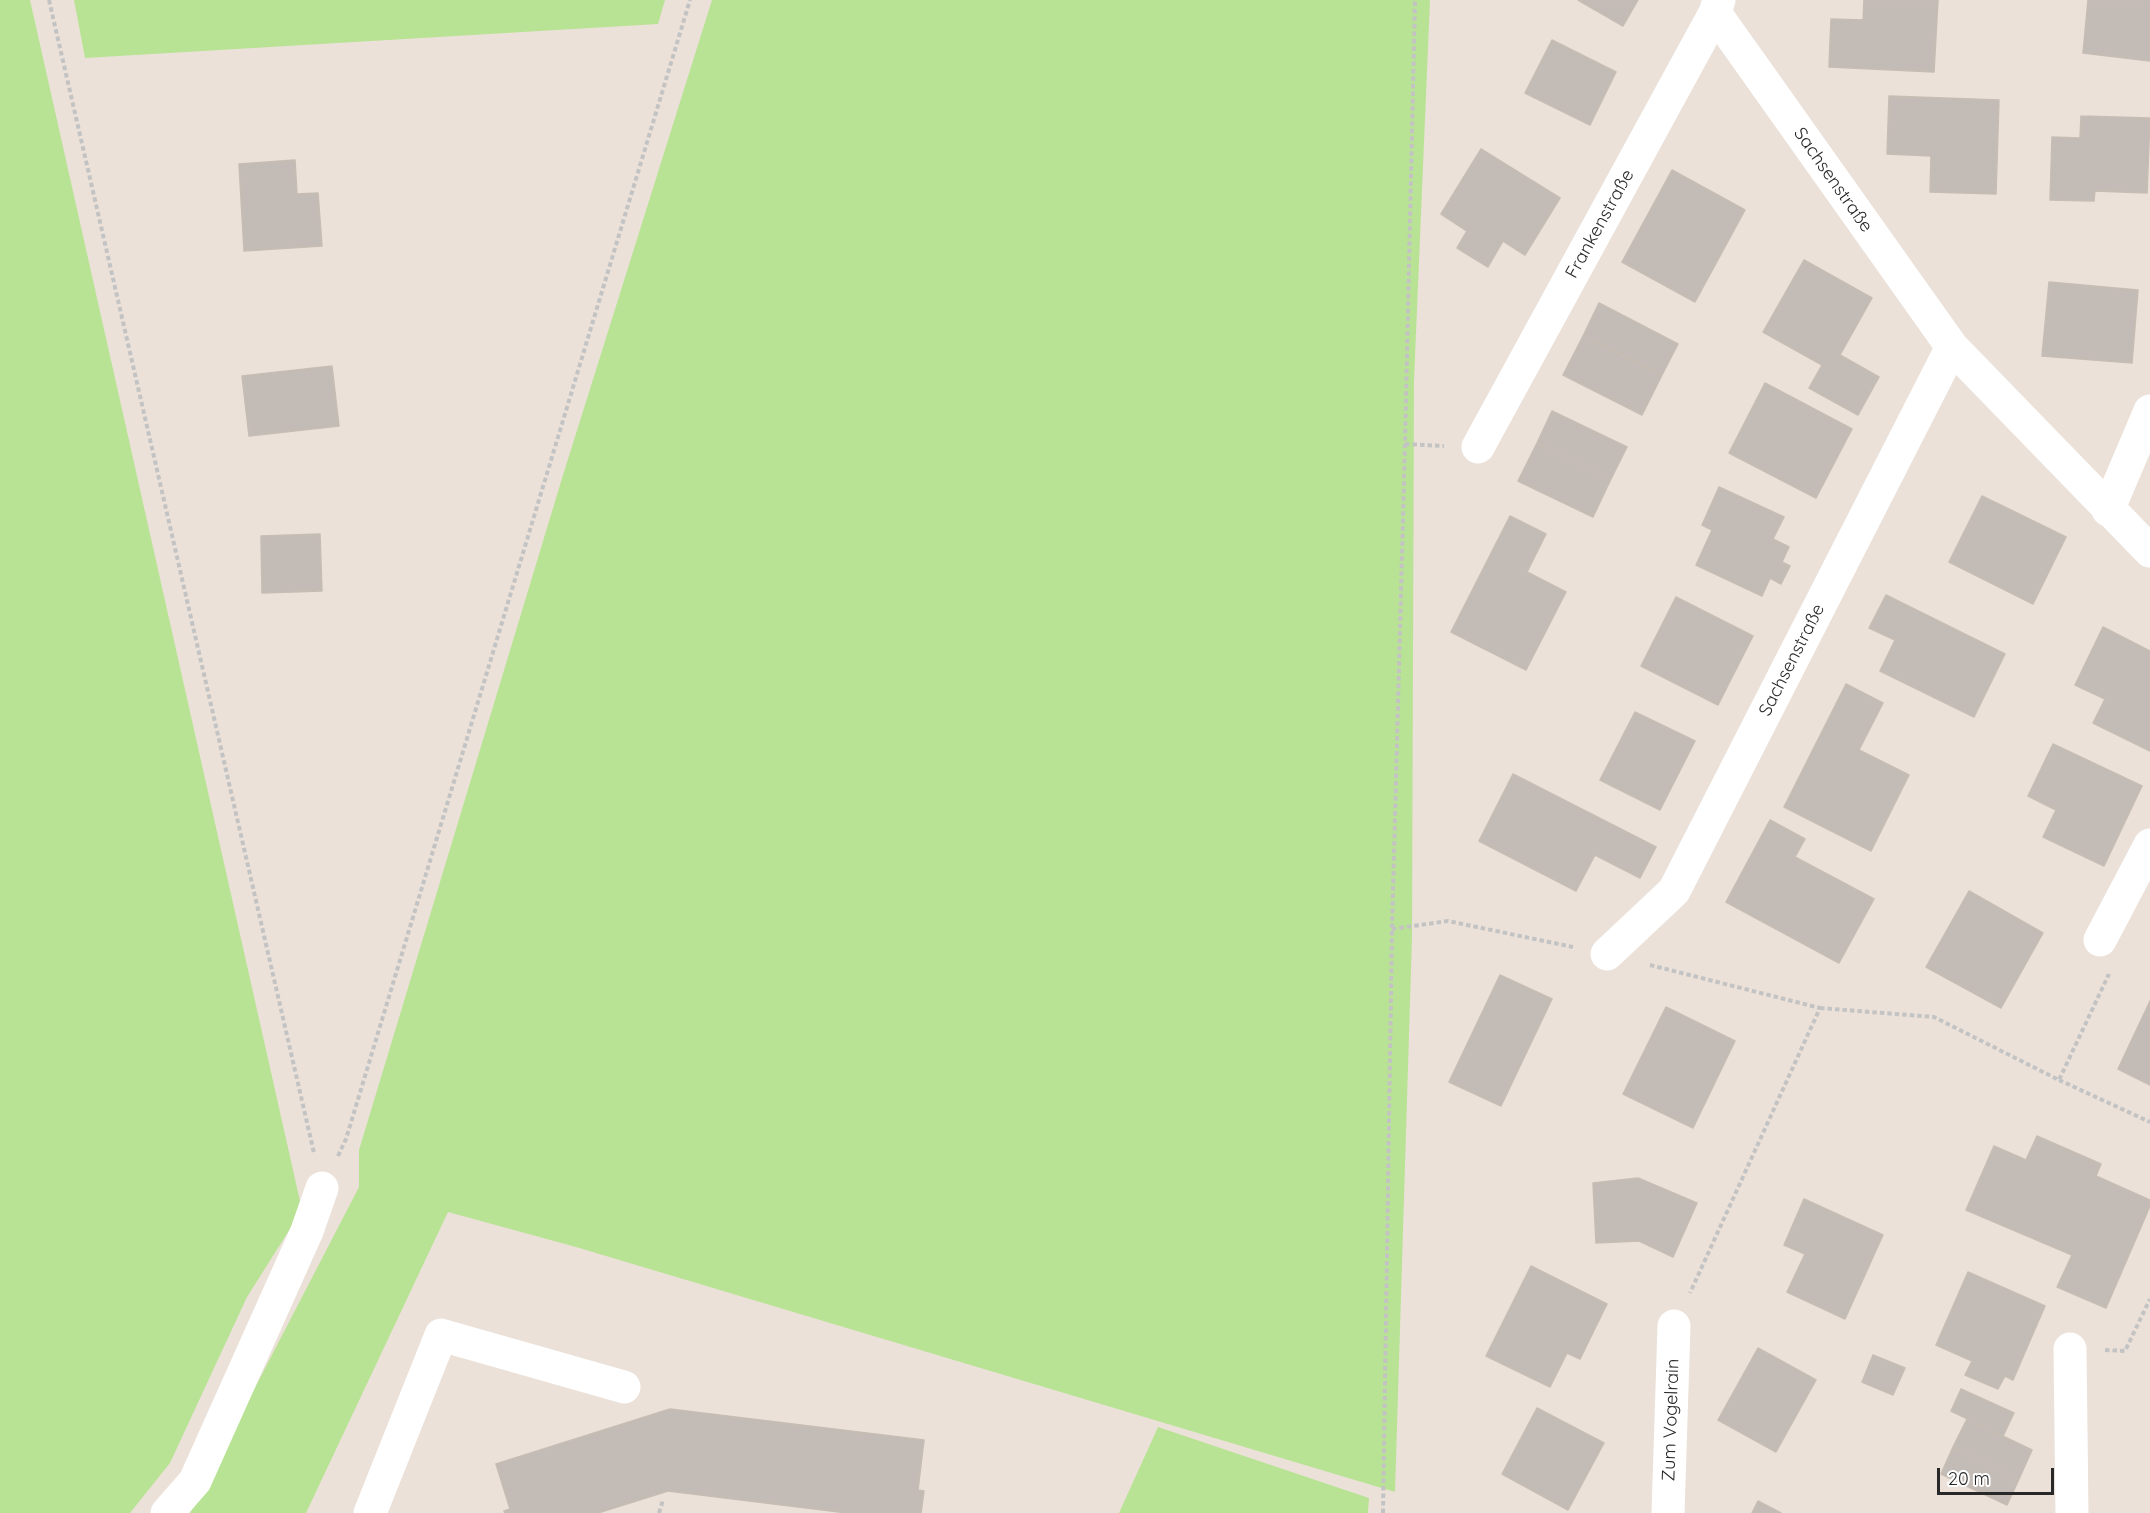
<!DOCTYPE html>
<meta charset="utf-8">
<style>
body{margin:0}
#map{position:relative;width:2150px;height:1513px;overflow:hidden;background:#ebe1d9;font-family:Quicksand,sans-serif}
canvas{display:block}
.scale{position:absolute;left:1937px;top:1468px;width:117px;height:27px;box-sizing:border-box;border:3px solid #282828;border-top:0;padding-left:8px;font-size:18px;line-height:21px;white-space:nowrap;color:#282828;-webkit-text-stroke:4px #fff;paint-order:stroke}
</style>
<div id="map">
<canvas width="2150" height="1513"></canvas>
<div class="scale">20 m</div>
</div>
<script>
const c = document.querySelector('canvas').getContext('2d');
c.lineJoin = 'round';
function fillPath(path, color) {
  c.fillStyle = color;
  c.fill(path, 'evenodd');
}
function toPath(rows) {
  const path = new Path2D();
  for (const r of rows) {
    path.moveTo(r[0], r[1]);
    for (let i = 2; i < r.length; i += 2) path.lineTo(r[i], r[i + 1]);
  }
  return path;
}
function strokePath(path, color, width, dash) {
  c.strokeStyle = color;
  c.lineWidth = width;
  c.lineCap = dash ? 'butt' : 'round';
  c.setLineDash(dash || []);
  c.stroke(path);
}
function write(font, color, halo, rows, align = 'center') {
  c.font = font + ' Quicksand,sans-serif';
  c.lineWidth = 4.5;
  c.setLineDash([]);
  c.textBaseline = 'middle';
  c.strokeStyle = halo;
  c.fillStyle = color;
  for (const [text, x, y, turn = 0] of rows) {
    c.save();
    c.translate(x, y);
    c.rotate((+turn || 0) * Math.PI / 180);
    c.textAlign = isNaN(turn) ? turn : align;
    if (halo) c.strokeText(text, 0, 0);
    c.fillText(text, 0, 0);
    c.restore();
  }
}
fillPath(toPath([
 [0,0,30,0,302,1210,247,1297,170,1463,130,1513,0,1513],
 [74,0,665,0,658,24,85,58],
 [712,0,1430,0,1414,381,1412,937,1395,1492,576,1247,448,1212,306,1513,190,1513,359,1187,359,1150,563,475],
 [1158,1427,1369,1498,1368,1513,1119,1513]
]), '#b9e394');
const building = toPath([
 [1578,0,1638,0,1623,26,1578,0],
 [1864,0,1938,0,1934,72,1829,67,1831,19,1863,20,1864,0],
 [2088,0,2150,0,2150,61,2083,53,2088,0],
 [1552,40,1616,72,1590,125,1525,93,1552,40],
 [1889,96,1999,100,1996,194,1930,192,1931,156,1887,154,1889,96],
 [2081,116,2150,118,2147,193,2095,191,2094,201,2050,200,2052,137,2080,138,2081,116],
 [1481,149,1560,198,1525,255,1503,241,1488,267,1457,248,1467,231,1441,214,1481,149],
 [295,160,297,194,318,193,322,246,244,251,239,164,295,160],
 [1672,170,1745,210,1695,302,1622,262,1672,170],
 [1804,260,1872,298,1840,355,1879,377,1858,415,1809,388,1822,365,1763,332,1804,260],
 [2049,282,2138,290,2132,363,2042,356,2049,282],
 [1599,303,1678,344,1662,375,1583,336,1599,303],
 [1583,336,1662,375,1642,415,1563,375,1583,336],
 [332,366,339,426,249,436,242,376,332,366],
 [1765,383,1852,429,1816,498,1729,453,1765,383],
 [1552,411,1627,447,1611,479,1537,443,1552,411],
 [1537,443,1611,479,1593,517,1518,481,1537,443],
 [1719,487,1784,517,1773,539,1789,547,1782,562,1790,566,1781,584,1770,578,1762,596,1696,565,1712,530,1702,525,1719,487],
 [1982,496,2066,537,2033,604,1949,562,1982,496],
 [1510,516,1546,534,1527,572,1566,592,1526,670,1451,632,1510,516],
 [320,534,322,591,262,593,261,536,320,534],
 [1886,595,2005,654,1974,717,1880,671,1895,640,1869,628,1886,595],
 [1676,597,1753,636,1718,705,1641,666,1676,597],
 [2103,627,2150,651,2150,751,2093,723,2105,699,2075,685,2103,627],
 [1846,684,1883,703,1859,750,1909,775,1871,851,1784,807,1846,684],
 [1635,712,1695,741,1660,810,1600,780,1635,712],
 [2053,744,2142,786,2104,866,2043,837,2056,810,2028,796,2053,744],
 [1513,774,1656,847,1640,878,1595,855,1576,891,1479,841,1513,774],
 [1770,820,1805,839,1795,857,1874,899,1839,963,1726,902,1770,820],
 [1969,891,2043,933,2001,1008,1926,967,1969,891],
 [1500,975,1552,999,1501,1106,1449,1082,1500,975],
 [2150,1001,2150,1085,2118,1069,2150,1001],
 [1666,1007,1735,1041,1693,1128,1623,1094,1666,1007],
 [2037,1136,2101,1164,2096,1176,2150,1200,2150,1206,2106,1308,2057,1287,2072,1255,1966,1210,1994,1146,2026,1160,2037,1136],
 [1638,1178,1697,1203,1673,1257,1639,1241,1596,1243,1593,1183,1638,1178],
 [1804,1199,1883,1235,1845,1319,1787,1292,1805,1254,1784,1245,1804,1199],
 [1531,1266,1607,1304,1580,1359,1567,1353,1550,1387,1486,1356,1531,1266],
 [1968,1272,2045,1306,2013,1380,2005,1376,1998,1389,1965,1375,1972,1361,1936,1345,1968,1272],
 [1758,1348,1816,1380,1776,1452,1718,1420,1758,1348],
 [1873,1355,1905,1368,1893,1395,1862,1382,1873,1355],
 [1961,1389,2014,1413,2003,1436,1951,1411,1961,1389],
 [1537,1408,1604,1443,1568,1510,1502,1474,1537,1408],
 [670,1409,924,1440,918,1490,924,1491,921,1513,847,1513,668,1491,598,1513,505,1513,504,1511,510,1509,496,1464,670,1409],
 [1967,1419,2032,1450,2019,1479,1953,1447,1967,1419],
 [1953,1447,2019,1479,2007,1505,1941,1474,1953,1447],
 [1758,1501,1781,1513,1752,1513,1758,1501]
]);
fillPath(building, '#c3bbb6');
strokePath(building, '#c6bdb3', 1.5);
strokePath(toPath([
 [49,0,314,1153],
 [1405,444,1444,446],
 [1392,929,1448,921,1573,947],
 [1650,965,1820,1008,1690,1293],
 [1820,1008,1934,1017,2059,1080,2109,974],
 [2059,1080,2150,1122],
 [338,1156,346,1139,690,0],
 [2105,1350,2125,1351,2150,1299],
 [659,1513,663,1500],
 [1383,1513,1392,929,1405,444,1415,0]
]), '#c3c3c3', 4, [4.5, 3]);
strokePath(toPath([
 [1715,13,1952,347,2150,551],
 [1478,447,1715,13,1719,0],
 [2108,510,2150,411],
 [2100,940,2150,845],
 [1607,954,1674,891,1952,347],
 [2070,1349,2072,1513],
 [167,1513,195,1481,307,1231,322,1188],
 [370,1513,441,1335,624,1387],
 [1668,1513,1674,1326]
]), '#fff', 33);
write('18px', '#282828', '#fff', [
 ["Sachsenstraße",1833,180,55],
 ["Frankenstraße",1600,224,-61],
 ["Sachsenstraße",1792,660,-63],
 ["Zum Vogelrain",1671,1420,-88]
]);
</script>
